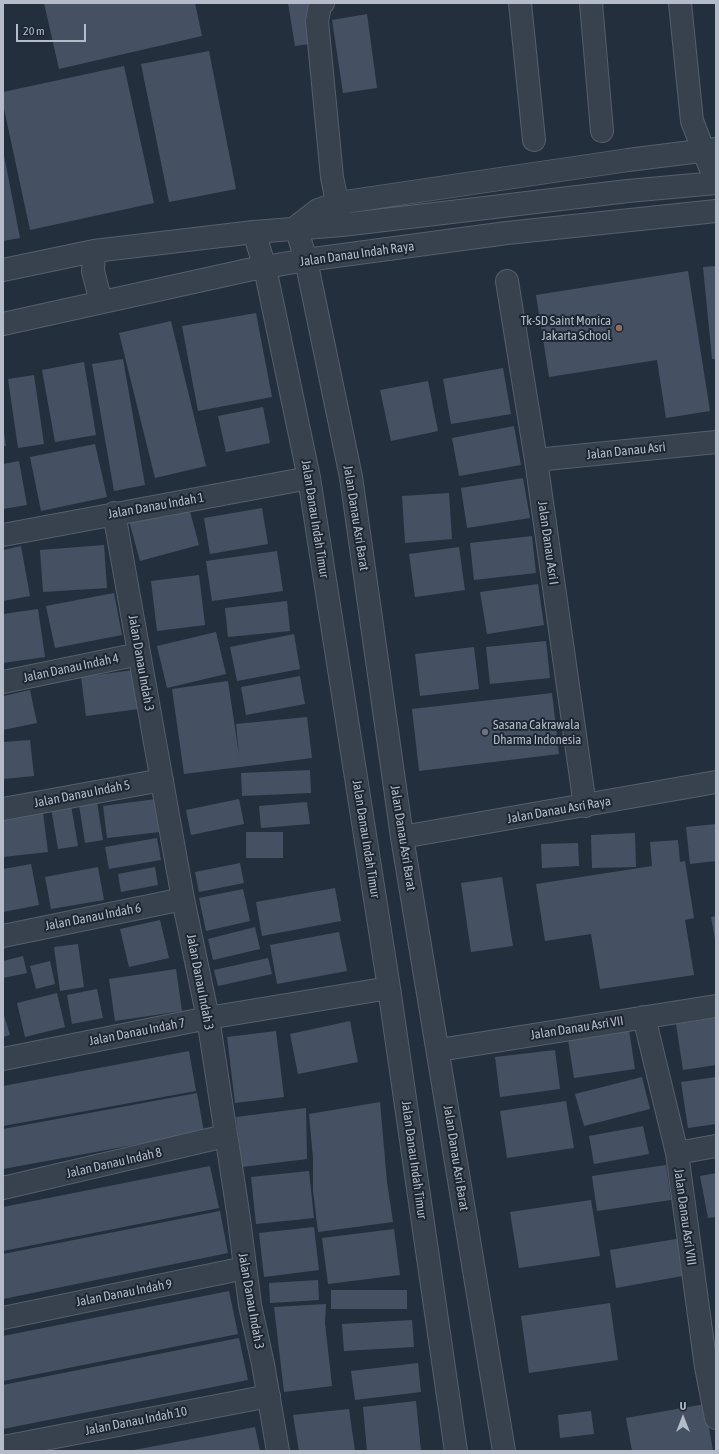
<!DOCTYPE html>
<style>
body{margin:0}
#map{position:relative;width:719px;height:1454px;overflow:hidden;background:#242f3e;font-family:"Asap Condensed",sans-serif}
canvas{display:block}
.frame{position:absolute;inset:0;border:4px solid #b4bcc9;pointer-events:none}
.north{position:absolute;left:663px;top:1398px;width:40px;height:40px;-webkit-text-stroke:3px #1d2633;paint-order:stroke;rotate:0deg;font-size:11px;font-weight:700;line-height:16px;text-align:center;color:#b4bcc9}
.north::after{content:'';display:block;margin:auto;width:14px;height:18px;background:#b4bcc9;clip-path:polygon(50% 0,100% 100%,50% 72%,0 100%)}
.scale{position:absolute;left:16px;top:24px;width:70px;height:18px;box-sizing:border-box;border:2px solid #b4bcc9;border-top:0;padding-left:5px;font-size:12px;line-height:14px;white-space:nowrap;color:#b4bcc9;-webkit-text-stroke:3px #1d2633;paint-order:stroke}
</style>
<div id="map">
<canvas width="719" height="1454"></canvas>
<div class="frame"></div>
<div class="north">U</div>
<div class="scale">20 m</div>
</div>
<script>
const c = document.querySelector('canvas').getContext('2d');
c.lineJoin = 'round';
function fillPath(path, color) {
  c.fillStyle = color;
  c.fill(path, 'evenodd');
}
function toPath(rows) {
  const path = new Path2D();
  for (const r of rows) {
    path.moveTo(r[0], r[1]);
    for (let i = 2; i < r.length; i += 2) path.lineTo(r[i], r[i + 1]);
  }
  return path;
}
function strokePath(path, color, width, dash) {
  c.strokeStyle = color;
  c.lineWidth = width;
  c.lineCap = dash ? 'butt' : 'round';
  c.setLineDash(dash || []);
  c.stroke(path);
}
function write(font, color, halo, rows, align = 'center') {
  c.font = font + ' "Asap Condensed",sans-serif';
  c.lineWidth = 4;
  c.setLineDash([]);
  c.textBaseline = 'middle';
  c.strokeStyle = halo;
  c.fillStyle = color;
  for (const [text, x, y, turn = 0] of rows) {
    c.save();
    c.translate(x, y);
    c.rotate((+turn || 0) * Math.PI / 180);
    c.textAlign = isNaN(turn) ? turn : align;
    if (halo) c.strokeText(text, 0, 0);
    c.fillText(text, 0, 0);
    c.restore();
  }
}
fillPath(toPath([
 [44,3,195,3,202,36,59,69],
 [288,3,310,3,316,43,295,46],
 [367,14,377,88,343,93,332,20],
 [209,51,236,189,169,202,141,64],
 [124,66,154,203,30,230,3,104,3,92],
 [3,150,20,238,3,241],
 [716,266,716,359,712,359,703,267],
 [688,271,710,411,666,418,657,360,549,377,536,295],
 [256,313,272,397,198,411,182,326],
 [171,321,206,466,155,478,119,333],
 [123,359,145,485,114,491,92,364],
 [84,362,96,435,55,442,42,370],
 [503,368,511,414,451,424,443,379],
 [34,375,44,444,18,448,8,379],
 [428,381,438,431,391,441,380,390],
 [263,407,270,443,226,452,218,416],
 [3,426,6,446,3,446],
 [514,426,521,465,459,476,452,438],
 [95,444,107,497,41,511,30,457],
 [19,461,27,505,3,509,3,464],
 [523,478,530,518,467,528,461,488],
 [449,493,452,539,405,543,402,496],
 [188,504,199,545,140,561,129,521],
 [262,508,268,544,210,554,204,518],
 [532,536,536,573,474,580,470,543],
 [104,545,107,588,43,592,40,550],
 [21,546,30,596,3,601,3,550],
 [459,547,465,590,415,597,409,554],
 [277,551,283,591,212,601,206,561],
 [199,575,205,625,157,631,151,581],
 [538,584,544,625,487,634,480,592],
 [114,593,122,635,55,648,46,606],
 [287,601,290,631,228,637,225,608],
 [38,609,45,657,3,663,3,614],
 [216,632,226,674,167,688,157,646],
 [294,634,300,669,237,681,230,647],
 [546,641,550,678,490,684,486,647],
 [474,647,479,689,420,696,415,654],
 [134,670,139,709,86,716,81,677],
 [300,676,305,704,246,715,241,687],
 [228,681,239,755,236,724,307,717,312,758,184,774,172,689],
 [30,690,37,723,3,730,3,696],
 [552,693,559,754,419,771,412,709],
 [30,740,34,776,3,779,3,742],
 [310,770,311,793,242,796,241,773],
 [156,799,160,832,107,838,103,806],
 [239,799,244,824,191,835,186,810],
 [97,802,103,840,85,843,79,805],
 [307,802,310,824,261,828,259,806],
 [71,805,78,846,58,849,51,808],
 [43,813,48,852,3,857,3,817],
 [716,824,716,861,690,864,686,827],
 [246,832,283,832,283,858,246,858],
 [635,833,636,867,592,868,591,835],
 [157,838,161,860,109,869,105,847],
 [678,840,680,862,685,861,694,918,685,920,694,975,600,989,591,934,545,941,536,884,652,866,650,842],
 [578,843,579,866,542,868,541,844],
 [240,863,244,883,199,892,195,872],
 [31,864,39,905,3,912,3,869],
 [98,867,104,900,51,909,45,877],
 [155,867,158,885,121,892,118,874],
 [502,877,513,946,471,952,461,883],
 [335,888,341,921,262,936,256,902],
 [243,889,250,921,206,931,199,898],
 [716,916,716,939,715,939,711,917],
 [160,920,169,958,129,967,120,929],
 [255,927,260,949,213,960,208,939],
 [339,932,347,971,277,984,270,945],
 [78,944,84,987,60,991,54,947],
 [23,956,27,973,3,978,3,961],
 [268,958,272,974,218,986,214,970],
 [50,961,55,984,36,989,30,966],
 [176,969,182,1011,115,1021,109,979],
 [97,989,103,1018,72,1024,67,995],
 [57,993,65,1027,25,1037,17,1003],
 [3,1012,10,1035,3,1037],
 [716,1018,716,1065,683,1070,676,1024],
 [350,1021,358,1062,298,1074,290,1034],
 [629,1030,635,1069,574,1078,568,1040],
 [276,1031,284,1097,235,1103,227,1037],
 [555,1050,560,1089,500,1097,495,1057],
 [189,1051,196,1091,3,1126,3,1086],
 [642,1077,650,1109,584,1126,575,1094],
 [716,1077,716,1124,688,1128,681,1082],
 [197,1093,204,1132,3,1169,3,1129],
 [566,1101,574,1148,507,1158,500,1111],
 [380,1102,387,1182,393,1222,318,1232,313,1191,313,1158,309,1114],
 [306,1108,307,1159,242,1167,236,1117],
 [643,1126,649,1154,594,1164,589,1136],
 [666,1165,671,1200,597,1211,592,1176],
 [210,1166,219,1208,3,1251,3,1207],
 [309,1171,314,1218,256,1224,251,1177],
 [716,1173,716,1217,708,1218,700,1176],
 [591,1200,600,1256,519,1268,510,1212],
 [220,1211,228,1253,3,1299,3,1254],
 [314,1227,319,1270,264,1277,259,1233],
 [394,1229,400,1275,328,1284,322,1238],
 [682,1238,688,1275,616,1288,610,1250],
 [318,1280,319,1300,270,1303,269,1283],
 [331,1290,407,1290,407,1309,331,1309],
 [229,1291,238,1334,3,1381,3,1336],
 [610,1303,618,1360,529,1373,521,1316],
 [326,1304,325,1323,332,1386,284,1392,274,1307],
 [412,1320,414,1347,344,1351,342,1324],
 [239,1338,248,1380,3,1429,3,1385],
 [418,1363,421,1392,355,1400,351,1371],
 [416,1401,421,1451,367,1451,363,1407],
 [705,1404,713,1451,632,1451,626,1418],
 [349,1409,355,1451,299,1451,293,1415],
 [591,1411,594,1434,560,1438,558,1415],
 [255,1427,260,1451,134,1451,134,1450]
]), '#455162');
const minor = toPath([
 [323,3,320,6,317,21,332,177,340,217],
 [520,3,534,140],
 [591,3,602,131],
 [680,3,692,121,716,182],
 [296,227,306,260,351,477,402,837,504,1451],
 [296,227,318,210,338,203,628,160,716,149],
 [254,232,265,268,309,478,389,988,456,1451],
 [94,251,93,271,101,302],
 [3,270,94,251,254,232,342,225,628,191,716,183],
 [507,281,536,460,585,806],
 [3,324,248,270,306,260,507,233,716,211],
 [536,460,716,442],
 [114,513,183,899,208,1018,238,1212,250,1305,263,1364,278,1451],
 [3,535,309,478],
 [3,682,139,654],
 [3,809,162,780],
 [402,837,716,782],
 [3,936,183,899],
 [644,1017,677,1153,706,1367,716,1418],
 [439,1050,716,1006],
 [3,1059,208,1018,389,988],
 [677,1153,716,1146],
 [3,1188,225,1136],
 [3,1318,245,1268],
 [3,1447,269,1396]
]);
strokePath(minor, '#565f6c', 24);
strokePath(minor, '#38414e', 22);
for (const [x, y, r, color] of [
 [619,328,4,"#8d6e63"],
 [485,732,4,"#6b7280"]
]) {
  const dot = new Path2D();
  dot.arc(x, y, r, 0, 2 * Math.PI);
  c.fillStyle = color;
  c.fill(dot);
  strokePath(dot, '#1d2633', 1.5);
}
write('13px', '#b4bcc9', '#1d2633', [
 ["Jalan Danau Indah Raya",357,254,-8],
 ["Jalan Danau Asri",626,451,-6],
 ["Jalan Danau Indah 1",156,506,-10],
 ["Jalan Danau Asri Barat",356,518,81],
 ["Jalan Danau Indah Timur",315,519,81],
 ["Jalan Danau Asri I",548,543,82],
 ["Jalan Danau Indah 3",141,663,80],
 ["Jalan Danau Indah 4",71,668,-12],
 ["Jalan Danau Indah 5",82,794,-11],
 ["Jalan Danau Asri Raya",559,810,-10],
 ["Jalan Danau Asri Barat",403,838,81],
 ["Jalan Danau Indah Timur",366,839,81],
 ["Jalan Danau Indah 6",93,917,-11],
 ["Jalan Danau Indah 3",200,982,79],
 ["Jalan Danau Asri VII",577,1028,-9],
 ["Jalan Danau Indah 7",137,1032,-11],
 ["Jalan Danau Asri Barat",456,1158,81],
 ["Jalan Danau Indah Timur",414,1160,82],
 ["Jalan Danau Indah 8",114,1163,-13],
 ["Jalan Danau Asri VIII",685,1217,82],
 ["Jalan Danau Indah 9",124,1293,-11],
 ["Jalan Danau Indah 3",251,1301,80],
 ["Jalan Danau Indah 10",136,1421,-11]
]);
write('13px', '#b4bcc9', '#1d2633', [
 ["Tk-SD Saint Monica",611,321],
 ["Jakarta School",611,336],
 ["Sasana Cakrawala",493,725,"left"],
 ["Dharma Indonesia",493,740,"left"]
], 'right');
</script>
